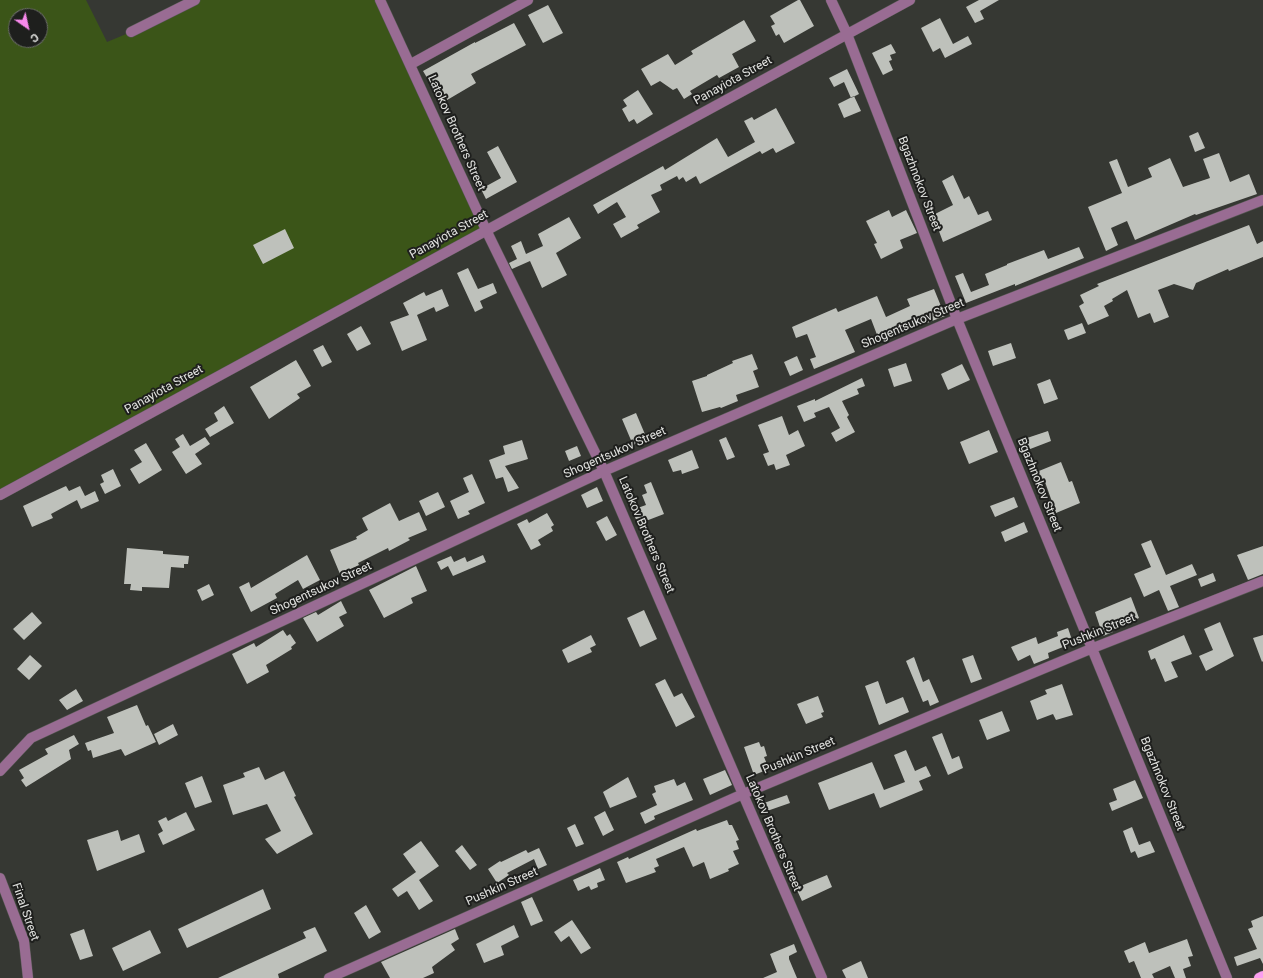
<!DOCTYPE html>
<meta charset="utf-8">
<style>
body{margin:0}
#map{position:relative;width:1263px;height:978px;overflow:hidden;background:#363833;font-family:Roboto,sans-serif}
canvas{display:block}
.north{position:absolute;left:8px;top:8px;width:40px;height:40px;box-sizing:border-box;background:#1e1f1d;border:1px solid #6c6d6b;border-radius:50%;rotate:146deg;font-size:11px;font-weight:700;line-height:16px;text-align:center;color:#e2e3e0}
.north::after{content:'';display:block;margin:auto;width:14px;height:18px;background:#f788eb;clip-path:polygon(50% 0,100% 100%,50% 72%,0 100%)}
</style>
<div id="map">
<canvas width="1263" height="978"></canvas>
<div class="north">С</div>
</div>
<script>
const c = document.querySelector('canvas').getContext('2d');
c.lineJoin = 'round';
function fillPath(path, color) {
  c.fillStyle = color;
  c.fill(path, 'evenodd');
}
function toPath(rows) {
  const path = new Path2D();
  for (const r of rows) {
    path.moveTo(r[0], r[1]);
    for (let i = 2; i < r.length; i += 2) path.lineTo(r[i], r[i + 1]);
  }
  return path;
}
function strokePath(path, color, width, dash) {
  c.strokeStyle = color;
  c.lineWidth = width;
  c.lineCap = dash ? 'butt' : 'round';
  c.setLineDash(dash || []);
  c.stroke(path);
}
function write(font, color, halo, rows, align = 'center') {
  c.font = font + ' Roboto,sans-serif';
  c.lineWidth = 4;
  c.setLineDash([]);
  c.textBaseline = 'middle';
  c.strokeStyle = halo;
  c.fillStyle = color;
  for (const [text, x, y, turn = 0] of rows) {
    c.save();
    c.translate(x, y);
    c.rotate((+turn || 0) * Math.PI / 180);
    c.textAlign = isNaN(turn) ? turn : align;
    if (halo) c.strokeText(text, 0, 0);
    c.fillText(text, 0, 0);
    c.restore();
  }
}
fillPath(toPath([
 [0,0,86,0,107,42,131,32,195,0,380,0,486,230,0,495],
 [16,16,40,16,40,40,16,40]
]), '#3b5518');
fillPath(toPath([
 [798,0,800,0,814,26,784,43,779,34,776,36,771,26,775,24,770,16],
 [979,0,999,0,980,11,984,19,975,23,966,7],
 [548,5,563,33,543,43,528,15],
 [940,18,953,44,968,36,972,44,945,58,940,48,933,52,921,28],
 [744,20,756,41,732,54,739,67,719,78,717,75,690,91,692,94,684,99,677,88,673,90,660,81,651,86,641,69,668,54,675,65,693,54,691,51],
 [514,23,526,45,471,74,476,83,442,103,423,71,475,42,475,43],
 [891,44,896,53,890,55,892,60,889,61,893,70,883,75,872,53],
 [847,69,859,94,851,98,844,82,834,87,829,78],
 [638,90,653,114,637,124,634,119,629,122,622,109,627,106,623,100],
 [854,96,861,111,844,118,838,104],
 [776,108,795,143,776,153,773,148,762,154,760,151,700,184,696,176,686,182,683,177,679,180,677,176,660,185,662,190,651,195,660,212,637,225,639,228,621,238,613,224,626,217,617,202,598,214,593,205,663,166,665,170,717,138,728,157,755,142,744,121,752,117,754,120],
 [1198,132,1205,148,1195,152,1189,136],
 [498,146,517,182,486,199,481,189,501,178,487,152],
 [1219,153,1230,182,1249,174,1257,194,1196,215,1195,214,1135,240,1127,221,1111,228,1118,245,1106,251,1088,207,1122,193,1109,162,1117,159,1128,187,1152,177,1148,168,1170,158,1183,187,1210,178,1203,159],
 [953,175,964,199,969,196,978,215,988,211,992,220,943,242,933,215,953,205,942,181],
 [889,210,892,217,906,210,917,233,900,240,903,248,881,259,874,244,877,243,866,221],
 [569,217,581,238,556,253,567,275,542,288,530,261,512,269,509,263,517,259,511,246,521,241,526,254,543,246,538,234],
 [1249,225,1257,244,1263,241,1263,257,1229,271,1228,269,1196,283,1193,290,1174,284,1158,290,1169,317,1154,323,1150,313,1138,318,1127,290,1112,299,1113,301,1104,306,1109,316,1088,325,1079,306,1084,303,1080,295,1099,286,1097,284],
 [285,229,294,248,263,264,253,245],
 [1079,247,1084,258,1015,286,1015,284,966,303,955,276,963,273,971,292,989,285,985,274,1007,265,1007,264,1044,250,1048,259],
 [468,268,478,289,493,283,497,293,480,301,483,308,475,312,457,273],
 [442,289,449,306,436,312,434,307,417,315,427,340,402,351,390,322,409,315,403,303,424,292,426,296],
 [934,289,945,316,927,323,925,318,895,332,896,334,879,340,871,319,845,330,855,352,814,369,810,359,816,357,807,334,796,338,792,327,836,308,838,312,877,296,886,317,910,306,907,299],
 [1082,323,1086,333,1068,340,1064,330],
 [361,326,371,344,357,351,347,334],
 [1011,343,1016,358,993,366,988,351],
 [323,345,332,362,322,367,313,350],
 [752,354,758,369,753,371,759,387,736,395,738,401,721,408,720,407,702,412,692,381,707,376,707,375,733,363,732,361],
 [797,356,803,370,790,376,784,362],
 [296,360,311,386,297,394,300,398,269,419,250,387],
 [906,363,912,381,894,387,888,369],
 [962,364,970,380,948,390,941,374],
 [862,378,865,386,857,389,859,394,842,401,849,415,847,417,855,432,836,442,831,433,840,428,829,407,814,413,816,417,804,422,797,406,815,399,815,401],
 [1050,379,1058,399,1044,404,1037,384],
 [224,406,234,423,210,437,205,429,218,421,214,413],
 [636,413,647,439,633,445,622,419],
 [782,416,789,435,798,430,805,446,786,455,790,465,776,470,774,464,768,466,763,454,769,452,758,425],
 [989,430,998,452,969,464,960,442],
 [1048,431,1051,441,1025,451,1021,440],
 [183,434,190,446,205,437,210,444,195,454,202,464,186,474,172,452,180,447,175,439],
 [726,437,735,457,727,460,719,440],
 [522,440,528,459,505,466,519,488,508,492,503,477,496,479,489,460,505,454,503,446],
 [146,443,162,470,139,484,130,469,142,462,134,450],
 [577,446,581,456,569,461,565,451],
 [692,450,699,468,682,474,681,470,673,472,668,460],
 [1061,462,1069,482,1072,481,1080,503,1056,513,1045,482,1038,485,1034,473],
 [113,469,121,486,105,494,100,484,104,482,101,475],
 [472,474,485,503,468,511,470,514,458,519,450,501,469,492,463,478],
 [651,482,664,514,638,524,632,510,646,505,642,495,647,493,644,485],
 [66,486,69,491,80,486,85,496,95,491,99,501,81,509,77,500,51,514,53,518,32,527,23,506],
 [597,487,603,501,587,508,581,495],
 [438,492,445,507,426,516,419,501],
 [1014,497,1018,507,995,517,990,506],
 [390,503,399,521,419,512,427,530,408,538,410,540,389,551,388,548,358,563,359,565,340,574,330,550,357,539,356,537,368,530,362,518],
 [547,513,554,525,551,527,553,531,538,540,541,545,531,550,517,524,527,519,529,523],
 [607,516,617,535,606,541,596,522],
 [1024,522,1028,532,1005,542,1001,532],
 [1151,540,1166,575,1192,564,1197,575,1170,586,1179,607,1168,611,1159,590,1144,597,1134,574,1151,567,1141,544],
 [1263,546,1263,574,1248,580,1237,555],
 [127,548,163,551,163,554,189,556,188,564,184,564,184,568,171,567,169,588,142,587,142,591,130,590,131,584,124,584],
 [307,555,320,580,303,589,298,580,275,594,277,598,251,612,239,587,249,582,251,588],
 [483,555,486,562,453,576,448,566,441,570,437,562,451,556,454,562,465,557,467,562],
 [416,566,427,591,411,598,413,603,384,618,369,590],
 [1213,573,1216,581,1201,587,1198,579],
 [209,584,214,595,202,601,197,590],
 [1131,597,1139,618,1112,629,1113,632,1103,636,1095,612],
 [341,601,347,613,339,617,344,626,317,642,303,618,316,612,318,615],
 [644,610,657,639,640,647,627,618],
 [32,612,42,623,24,640,13,629],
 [1220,622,1234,656,1206,671,1199,656,1213,650,1204,629],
 [1068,628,1073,643,1048,653,1049,658,1034,664,1030,655,1018,661,1011,647,1036,637,1038,644,1058,636,1057,632],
 [283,630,287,636,290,634,296,643,291,647,292,649,266,665,269,672,247,684,232,654,254,643,256,647],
 [591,635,596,645,590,648,592,652,568,663,562,650],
 [1184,635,1192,654,1171,662,1178,677,1165,682,1155,658,1151,660,1148,651],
 [1263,635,1263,661,1262,662,1253,638],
 [30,655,42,666,29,680,17,669],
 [973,655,982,679,971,683,962,659],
 [914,657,923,682,929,679,939,702,930,706,928,700,923,702,906,661],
 [665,679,674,697,682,693,695,717,676,727,655,684],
 [878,681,886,704,903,697,909,712,879,725,865,686],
 [1062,684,1073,715,1056,720,1053,714,1037,720,1030,701,1047,694,1045,690],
 [76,689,83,701,67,710,59,700],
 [818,696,824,712,821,713,823,717,806,724,797,704],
 [137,705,146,726,148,725,156,742,125,756,121,749,93,758,91,750,88,751,85,743,114,733,107,717],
 [1002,711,1010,731,987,740,979,720],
 [173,724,178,735,159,745,154,734],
 [942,733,952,759,959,756,963,768,948,775,932,737],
 [74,735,79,744,69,750,71,759,26,787,21,780,24,778,19,770,48,754,45,749],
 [759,742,761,747,764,746,767,756,764,757,769,769,754,775,744,747],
 [906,750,915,771,926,766,931,776,919,781,923,790,880,808,874,793,829,810,818,783,872,762,884,790,905,782,894,755],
 [259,767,265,780,284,771,296,796,294,797,313,834,277,854,265,839,281,831,267,804,233,815,223,785,245,777,243,773],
 [725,770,732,785,710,795,703,779],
 [202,776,212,802,195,808,185,783],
 [628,777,637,797,610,808,603,792],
 [674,779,677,786,685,782,693,800,654,816,655,819,645,824,640,813,657,805,652,794,656,792,654,786],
 [1135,780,1143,798,1112,811,1109,803,1117,800,1113,789],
 [787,795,790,803,767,811,764,803],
 [605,811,614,830,603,836,594,817],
 [186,812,195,830,163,845,158,834,163,831,158,821,166,817,168,821],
 [727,820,729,825,732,825,739,840,736,841,739,849,733,851,739,864,728,869,729,871,710,879,704,862,693,867,684,847,656,859,659,866,654,868,656,872,626,883,617,862,628,857,629,859,696,829,697,831],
 [575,824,584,844,576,847,567,828],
 [1132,827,1139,845,1150,841,1155,852,1138,858,1135,851,1131,853,1123,831],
 [118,830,121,841,139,834,145,852,97,871,87,840],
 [421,841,439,866,419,880,433,901,419,910,407,891,398,897,392,889,416,872,403,854],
 [462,845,477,865,470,870,455,851],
 [539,848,547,865,538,869,534,859,507,873,509,875,497,883,488,869,500,861,501,862,526,850,528,853],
 [600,868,605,880,597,883,598,887,591,890,589,886,578,891,573,880],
 [827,875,832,887,802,901,796,888],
 [263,889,271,909,187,948,178,929],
 [532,897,543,921,531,926,521,902],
 [366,905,381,932,369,939,354,913],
 [1263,916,1263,964,1260,958,1237,966,1234,957,1257,949,1248,929,1253,927,1251,921],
 [572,920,591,948,581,954,569,936,561,942,554,932],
 [514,925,519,937,501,946,504,955,484,963,476,944],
 [315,927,327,951,278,974,279,978,218,978,306,938,303,932],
 [84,929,93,956,80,960,70,934],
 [455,929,459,939,451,944,455,950,432,967,434,973,423,978,390,978,381,962],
 [150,930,161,953,123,971,112,948],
 [1187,939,1193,956,1188,957,1191,966,1183,969,1186,978,1175,978,1170,966,1152,974,1154,978,1141,978,1134,961,1129,963,1124,951,1145,942,1149,953],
 [794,944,797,952,789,956,789,959,797,978,763,978,777,972,770,954],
 [861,961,868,978,846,978,842,970]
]), '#bec1bb');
const minor = toPath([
 [380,0,486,230,604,471,822,978],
 [831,0,847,34,957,319,1227,978],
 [131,32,195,0],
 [411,64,528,0],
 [0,495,910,0],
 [0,771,31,738,604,471,957,319,1263,200],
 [0,878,24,941,28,978],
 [329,978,743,794,1093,648,1263,581]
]);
const major = toPath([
 [1259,978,1263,976]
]);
strokePath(minor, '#555752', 11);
strokePath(major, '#555752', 11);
strokePath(minor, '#996c93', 10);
strokePath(major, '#fa9def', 10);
write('12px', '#e2e3e0', '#1e1f1d', [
 ["Panayiota Street",733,81,-29],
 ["Latokov Brothers Street",456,133,66],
 ["Bgazhnokov Street",919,184,69],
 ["Panayiota Street",449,235,-29],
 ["Shogentsukov Street",913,324,-23],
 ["Panayiota Street",164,390,-29],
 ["Shogentsukov Street",615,453,-24],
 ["Bgazhnokov Street",1039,485,68],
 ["Latokov Brothers Street",646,535,67],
 ["Shogentsukov Street",321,589,-25],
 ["Pushkin Street",1099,632,-22],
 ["Pushkin Street",799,756,-23],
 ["Bgazhnokov Street",1162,784,68],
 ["Latokov Brothers Street",773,833,67],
 ["Pushkin Street",502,887,-24],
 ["Final Street",25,912,71]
]);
</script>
